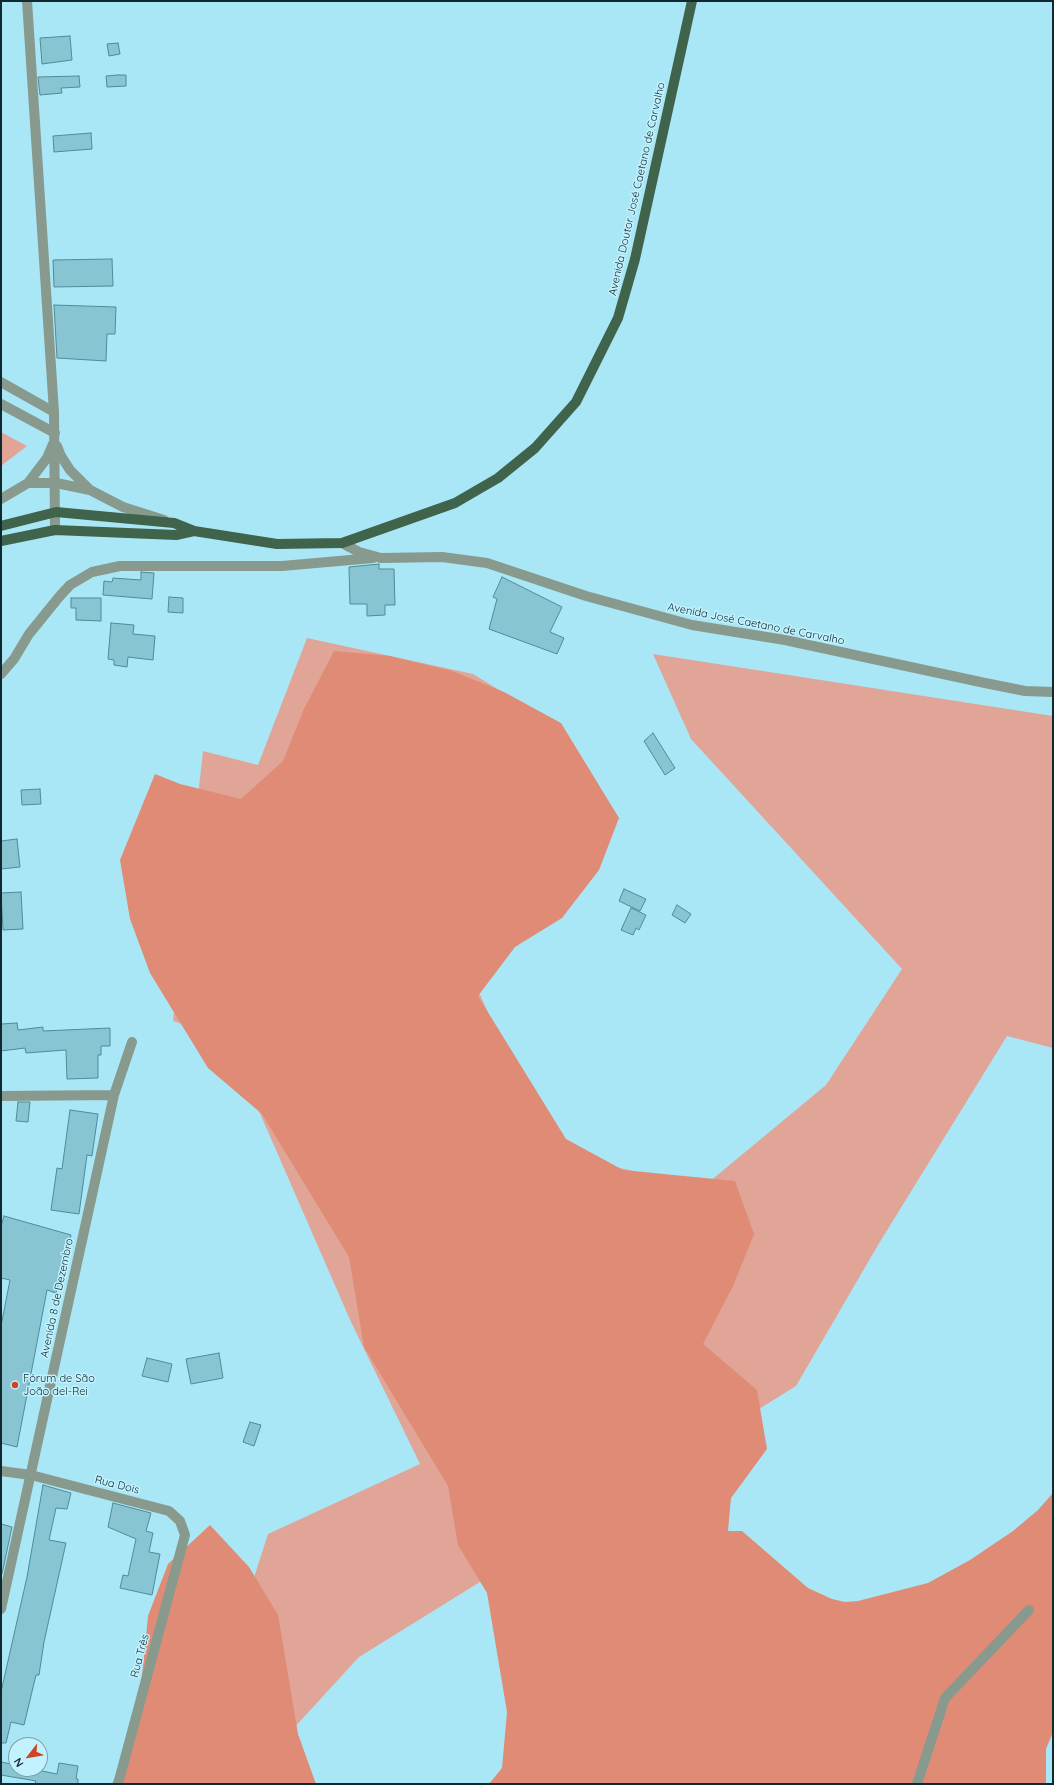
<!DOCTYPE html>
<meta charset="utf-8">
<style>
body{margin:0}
#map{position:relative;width:1054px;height:1785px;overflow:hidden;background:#aae7f6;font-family:Quicksand,sans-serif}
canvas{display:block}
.frame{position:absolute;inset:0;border:2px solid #10292f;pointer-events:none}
.north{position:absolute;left:8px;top:1737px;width:40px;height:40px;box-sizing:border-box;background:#c2f2fe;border:1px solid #7ba2ab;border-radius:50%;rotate:239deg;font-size:11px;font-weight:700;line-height:16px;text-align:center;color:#10292f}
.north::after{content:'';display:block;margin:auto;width:14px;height:18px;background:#cf4522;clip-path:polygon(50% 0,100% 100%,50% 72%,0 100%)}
</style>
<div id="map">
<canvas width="1054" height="1785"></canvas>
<div class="frame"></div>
<div class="north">N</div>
</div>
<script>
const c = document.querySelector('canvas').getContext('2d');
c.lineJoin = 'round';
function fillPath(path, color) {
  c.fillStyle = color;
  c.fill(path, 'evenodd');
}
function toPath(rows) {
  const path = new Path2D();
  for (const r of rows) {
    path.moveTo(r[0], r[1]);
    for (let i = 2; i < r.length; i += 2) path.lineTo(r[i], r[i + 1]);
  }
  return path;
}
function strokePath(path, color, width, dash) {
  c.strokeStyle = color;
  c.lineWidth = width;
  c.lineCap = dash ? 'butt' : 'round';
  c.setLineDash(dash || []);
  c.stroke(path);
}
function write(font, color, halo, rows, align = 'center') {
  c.font = font + ' Quicksand,sans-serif';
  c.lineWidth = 3;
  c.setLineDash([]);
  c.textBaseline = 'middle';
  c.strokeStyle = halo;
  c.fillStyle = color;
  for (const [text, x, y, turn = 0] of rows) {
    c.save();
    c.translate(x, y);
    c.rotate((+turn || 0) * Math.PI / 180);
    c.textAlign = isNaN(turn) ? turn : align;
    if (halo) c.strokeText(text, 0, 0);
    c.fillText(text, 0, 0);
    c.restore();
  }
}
fillPath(toPath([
 [1,432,27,446,1,466],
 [307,638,473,674,543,717,469,970,550,1152,703,1187,826,1085,902,969,691,739,653,654,1053,716,1053,1048,1007,1036,878,1245,796,1386,359,1657,259,1766,200,1745,268,1534,420,1464,351,1322,228,1040,173,1021,203,751,258,765]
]), '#e0a596');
fillPath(toPath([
 [334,651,390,656,452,671,504,692,561,723,619,818,599,870,562,918,515,947,478,996,566,1139,623,1170,735,1181,754,1234,733,1286,703,1344,757,1390,767,1449,731,1498,728,1531,742,1531,808,1588,832,1599,845,1602,858,1601,928,1583,970,1560,1013,1531,1038,1510,1053,1493,1053,1732,1046,1749,1046,1784,489,1784,502,1768,507,1712,487,1593,458,1545,448,1486,364,1347,349,1257,262,1114,208,1068,150,973,130,919,120,860,155,774,180,784,241,799,283,761,304,709],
 [210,1525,249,1567,278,1615,298,1734,316,1784,112,1784,137,1727,148,1616,168,1564]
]), '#df8b76');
const building = toPath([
 [70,36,72,60,42,64,40,38,70,36],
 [118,43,120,54,109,56,107,44,118,43],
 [118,75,126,75,126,86,107,87,106,76,118,75],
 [79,76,80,87,61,88,62,93,40,95,38,77,79,76],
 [91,133,92,149,54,152,53,136,91,133],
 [112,259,113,286,54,287,53,260,112,259],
 [54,305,116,307,115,334,107,334,106,361,57,358,54,305],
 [379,564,379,569,394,569,395,605,385,605,385,615,367,616,367,604,350,604,349,567,379,564],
 [141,572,154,573,152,599,103,595,104,581,112,582,113,578,141,580,141,572],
 [502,577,562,607,550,632,564,638,557,654,489,629,497,599,493,597,502,577],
 [169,597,183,598,183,613,168,612,169,597],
 [71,598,101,598,101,621,76,620,76,608,71,608,71,598],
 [111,623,134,625,133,634,155,636,153,660,128,657,127,667,114,665,114,660,108,659,111,623],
 [653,733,675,768,665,775,644,741,653,733],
 [40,789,41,804,22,805,21,790,40,789],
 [17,839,20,867,1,869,1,841,17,839],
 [624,889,646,899,640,911,619,901,624,889],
 [21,892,23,929,3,930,1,893,21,892],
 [677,905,691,914,685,923,672,915,677,905],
 [631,908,646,915,639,930,636,928,633,935,621,930,631,908],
 [17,1023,18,1030,43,1027,43,1031,110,1028,110,1046,101,1046,101,1055,98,1055,98,1078,67,1079,66,1050,26,1053,25,1048,1,1051,1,1024,17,1023],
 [18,1102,30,1102,28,1122,16,1121,18,1102],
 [70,1110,98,1114,92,1156,87,1155,79,1214,51,1210,57,1168,62,1169,70,1110],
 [4,1216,71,1235,56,1293,47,1290,17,1447,1,1443,1,1326,10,1280,1,1278,1,1226,4,1216],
 [219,1353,223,1378,191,1384,186,1359,219,1353],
 [147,1358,172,1364,168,1382,142,1376,147,1358],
 [250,1422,261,1425,254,1446,243,1442,250,1422],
 [43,1485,71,1493,67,1509,56,1508,49,1540,66,1543,44,1642,39,1675,36,1675,24,1725,11,1722,6,1743,1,1743,1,1692,27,1577,43,1485],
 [113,1503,151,1513,146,1531,153,1533,149,1552,160,1554,152,1595,120,1588,123,1575,128,1576,136,1539,108,1527,113,1503],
 [1,1524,12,1527,2,1574,1,1574,1,1524],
 [1,1762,16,1765,16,1769,32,1769,57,1774,59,1763,78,1766,76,1779,78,1779,78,1784,35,1784,36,1781,1,1775,1,1762]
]);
fillPath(building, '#89c4d3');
strokePath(building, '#4f8a98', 1);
strokePath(toPath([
 [27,1,54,412,55,530],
 [1,382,54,412],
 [1,404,55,433],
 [57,446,61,456,70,470,90,490,123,507,164,520],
 [28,483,47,458,53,444],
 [1,499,28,483,56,483,90,490],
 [342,543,359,552,381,558,442,557,487,563,586,596,692,625,785,640,985,683,1025,691,1053,692],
 [1,674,14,659,29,634,59,597,70,585,92,572,120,566,282,566,373,558],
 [1,1096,114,1095],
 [1,1471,31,1475,169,1511,180,1521,185,1535,118,1784],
 [1,1609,114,1095,132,1042],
 [917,1784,945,1698,1029,1610]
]), '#879a8d', 10);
strokePath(toPath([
 [1,526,56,512,174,523,194,531,277,544,342,543,455,503,498,478,535,448,576,402,618,318,635,259,692,1],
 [1,541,55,530,176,535,194,531]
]), '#40634c', 10);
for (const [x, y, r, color] of [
 [15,1385,4,"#cf4522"]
]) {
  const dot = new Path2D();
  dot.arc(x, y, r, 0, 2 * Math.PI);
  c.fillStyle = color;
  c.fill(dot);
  strokePath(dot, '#c2f2fe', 1.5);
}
write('11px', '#10292f', '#c2f2fe', [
 ["Avenida Doutor José Caetano de Carvalho",637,189,-77],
 ["Avenida José Caetano de Carvalho",756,624,11],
 ["Avenida 8 de Dezembro",57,1298,-78],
 ["Rua Dois",117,1485,14],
 ["Rua Três",140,1656,-75]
]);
write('11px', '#10292f', '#c2f2fe', [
 ["Fórum de São",23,1379],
 ["João del-Rei",23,1392]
], 'left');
</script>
